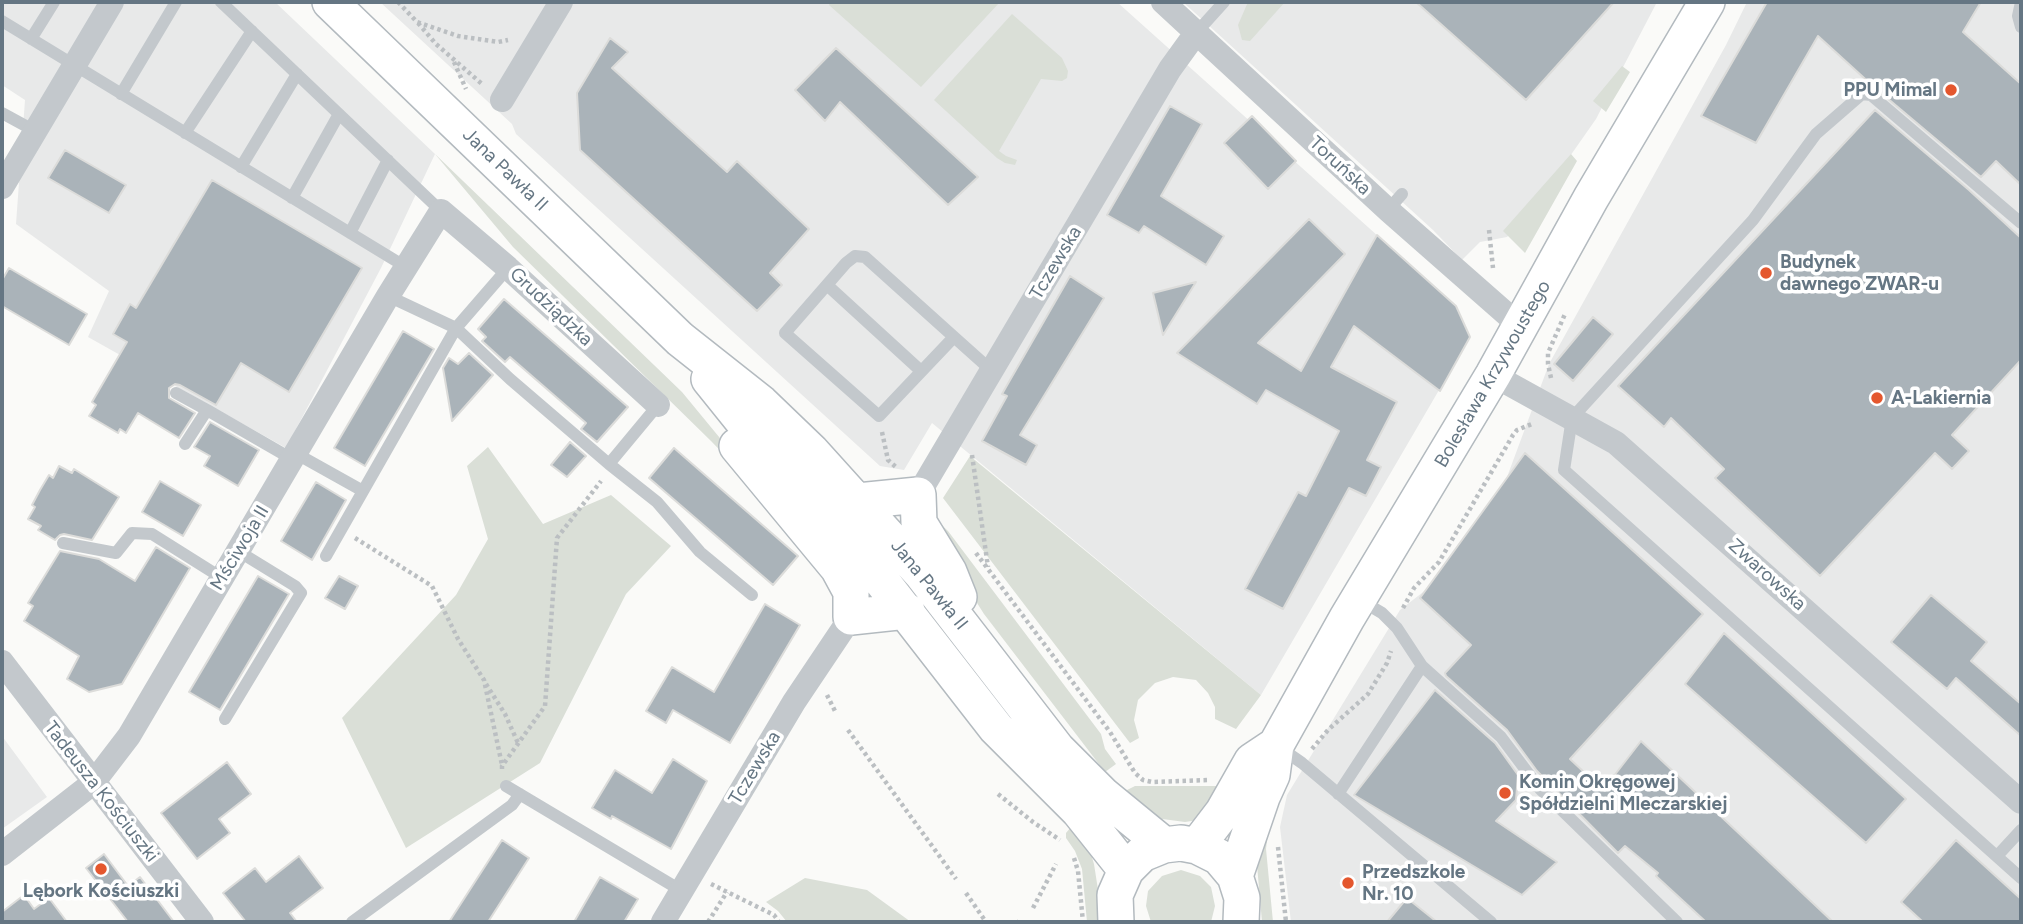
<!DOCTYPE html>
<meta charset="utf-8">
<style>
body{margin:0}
#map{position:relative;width:2023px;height:924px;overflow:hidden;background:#fafaf8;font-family:Figtree,sans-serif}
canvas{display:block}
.frame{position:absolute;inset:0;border:4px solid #657683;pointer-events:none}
</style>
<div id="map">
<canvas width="2023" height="924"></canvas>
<div class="frame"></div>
</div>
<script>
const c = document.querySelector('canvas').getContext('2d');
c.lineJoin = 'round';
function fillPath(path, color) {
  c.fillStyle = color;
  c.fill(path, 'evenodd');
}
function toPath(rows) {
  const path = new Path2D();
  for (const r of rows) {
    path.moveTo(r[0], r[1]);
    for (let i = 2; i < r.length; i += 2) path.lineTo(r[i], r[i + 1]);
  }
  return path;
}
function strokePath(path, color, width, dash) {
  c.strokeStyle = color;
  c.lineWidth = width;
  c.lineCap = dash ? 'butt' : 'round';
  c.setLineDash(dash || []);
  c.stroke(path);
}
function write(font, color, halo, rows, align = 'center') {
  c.font = font + ' Figtree,sans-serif';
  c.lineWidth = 7;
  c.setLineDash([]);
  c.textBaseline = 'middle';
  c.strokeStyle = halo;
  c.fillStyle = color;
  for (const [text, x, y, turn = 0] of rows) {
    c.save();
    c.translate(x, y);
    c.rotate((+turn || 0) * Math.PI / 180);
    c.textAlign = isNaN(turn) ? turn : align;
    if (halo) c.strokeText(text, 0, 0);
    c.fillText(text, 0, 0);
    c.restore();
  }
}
fillPath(toPath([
 [2,2,275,2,435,154,381,268,286,448,88,337,109,291,16,224,25,100,2,85],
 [380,2,1117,2,1456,306,1470,337,1261,695,932,423,904,470,880,466,516,134,512,124],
 [1183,2,1657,2,1596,119,1533,209,1507,237,1480,242,1462,260,1433,230],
 [1747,2,2021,2,2021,922,1291,922,1280,827,1287,795,1400,610,1481,547,1549,364,1726,45],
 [2,736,47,797,2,829]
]), '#e8e9e9');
fillPath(toPath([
 [830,2,998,2,999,3,921,87,829,5],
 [1248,2,1285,2,1250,41,1242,40,1238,25],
 [1012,14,1062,58,1068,71,1067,78,1062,81,1041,79,999,151,1006,156,1017,160,1015,165,1005,163,997,158,934,100],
 [1622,66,1630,72,1606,112,1593,101],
 [435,154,682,392,738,460,744,475,711,441,513,247],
 [1571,154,1577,161,1525,253,1503,231],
 [488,447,543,524,611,495,671,546,626,594,540,763,406,848,342,718,456,595,488,539,467,466],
 [970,456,1261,695,1236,729,1215,719,1215,707,1208,693,1196,680,1173,677,1155,683,1138,700,1134,720,1139,738,1130,743,943,498],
 [934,518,948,531,1101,734,1105,749,1116,764,1105,772,984,614,953,565],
 [1135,786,1226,786,1198,820,1185,822,1155,818,1121,793],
 [1071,827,1090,851,1094,864,1103,922,1087,922,1082,869,1075,851,1066,838,1066,833],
 [1268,832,1266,849,1273,922,1262,922,1256,854],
 [1181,870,1200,876,1211,887,1215,906,1211,922,1151,922,1146,906,1148,891,1162,876],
 [805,878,867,890,911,922,787,922,778,911,766,902]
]), '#dadfd7');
const building = toPath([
 [1416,2,1614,2,1526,100,1416,2],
 [1767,2,1981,2,1963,32,2021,84,2021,185,1996,161,1981,177,1874,87,1818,36,1756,143,1701,116,1767,2],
 [610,38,628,52,612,68,727,172,737,161,809,229,770,273,782,285,757,311,580,150,577,93,610,38],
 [836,48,978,177,948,205,840,102,825,121,795,90,836,48],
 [1170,106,1202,124,1161,196,1224,236,1206,265,1144,226,1139,233,1107,215,1170,106],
 [1875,110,1969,190,2021,238,2021,360,1952,435,1969,451,1952,469,1935,453,1820,576,1715,478,1724,469,1671,418,1664,427,1618,386,1875,110],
 [1252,116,1296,161,1268,189,1224,143,1252,116],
 [65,150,126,185,109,213,48,178,65,150],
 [212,180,362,268,289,392,241,363,216,405,180,385,175,384,169,388,169,398,195,413,179,438,138,413,126,433,120,429,118,433,89,416,96,405,92,402,127,342,113,334,130,304,136,308,212,180],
 [1309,219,1345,254,1258,343,1301,371,1377,235,1456,306,1470,337,1440,391,1354,326,1331,367,1397,402,1367,460,1381,467,1366,496,1349,488,1283,609,1245,589,1298,492,1306,496,1339,431,1266,390,1257,404,1177,353,1309,219],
 [9,268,87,314,69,345,2,306,2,280,9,268],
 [1070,276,1104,298,1020,435,1037,445,1026,465,982,441,1007,396,1002,394,1070,276],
 [1196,282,1163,335,1153,293,1196,282],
 [504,299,628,407,597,442,581,429,586,423,510,357,505,362,482,341,486,337,478,329,504,299],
 [1593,317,1613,334,1573,381,1554,364,1593,317],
 [403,331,434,349,365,466,334,448,403,331],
 [469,353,493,375,452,421,443,368,449,358,458,364,469,353],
 [210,422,259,450,238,486,204,466,210,456,194,447,210,422],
 [570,442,586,456,567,477,551,465,570,442],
 [674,448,798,556,773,585,649,478,674,448],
 [1525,453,1703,614,1570,759,1603,790,1641,741,1833,922,1706,922,1656,876,1658,873,1625,846,1618,853,1537,771,1507,730,1446,676,1445,673,1471,645,1420,598,1525,453],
 [59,466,72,473,74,469,119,497,92,540,64,534,60,535,55,540,38,530,41,526,28,519,35,507,32,505,40,490,49,475,53,478,59,466],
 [160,481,201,505,183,536,142,512,160,481],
 [316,482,346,500,312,560,281,541,316,482],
 [156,547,190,568,122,684,89,692,67,679,79,656,24,621,33,606,28,603,60,551,99,559,135,581,156,547],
 [258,576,289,594,220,710,189,692,258,576],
 [339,576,358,586,345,609,325,598,339,576],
 [1931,595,1987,642,1971,661,2021,704,2021,736,1956,678,1947,689,1891,642,1931,595],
 [765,604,800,625,730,743,673,710,666,723,646,711,672,667,714,692,765,604],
 [1724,633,1906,799,1866,843,1685,684,1724,633],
 [1435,690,1495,743,1518,775,1516,800,1496,821,1557,862,1522,895,1354,795,1435,690],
 [673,759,707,781,671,849,612,816,611,819,592,808,615,770,652,793,673,759],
 [227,762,251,794,219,819,230,833,197,859,161,813,227,762],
 [502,840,529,858,488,922,449,922,502,840],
 [1956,840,2021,899,2021,922,1923,922,1901,902,1956,840],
 [104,854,128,886,140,877,174,922,128,922,86,868,104,854],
 [299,856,323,888,290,913,297,922,246,922,223,893,255,868,266,882,299,856],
 [600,877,638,899,624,922,574,922,600,877],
 [24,895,34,909,49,898,67,922,2,922,2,912,24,895],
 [1407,898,1437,922,1387,922,1407,898]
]);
fillPath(building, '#aab3b9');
strokePath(building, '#dcdcda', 2);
const secondary = toPath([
 [330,2,680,339,761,403,811,451,922,574,1057,749,1103,795,1164,845],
 [709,379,742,420,853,544,996,728,1079,811,1126,870],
 [737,446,838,568,851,592,851,617,907,611],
 [858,501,918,495,919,523,949,572,959,597],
 [1197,846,1223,812,1252,761,1276,745],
 [1235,876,1262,797,1272,775,1276,745,1347,618,1493,375,1591,198,1707,2],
 [1116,922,1115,895,1126,870,1142,854,1164,845,1181,843,1197,846,1219,857,1235,876,1242,898,1241,922]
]);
strokePath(secondary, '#b3babf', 38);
strokePath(toPath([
 [398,2,417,22,458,36,498,42,508,40],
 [418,23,436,44,482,84],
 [454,62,466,89],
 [1489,230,1493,268],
 [1551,378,1548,364,1548,353,1565,314],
 [882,432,888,460,897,468],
 [972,455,988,567],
 [355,538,432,586,458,639,484,680,502,765],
 [976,553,1110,732,1135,773,1143,780,1152,782,1208,780],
 [1403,608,1414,588,1439,562,1513,435,1517,430,1532,424],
 [486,684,505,714,518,743],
 [827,695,836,713],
 [848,730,956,879],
 [1312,749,1328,730,1368,694,1387,663,1391,651],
 [502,769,502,766,545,706,557,538,601,481],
 [998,794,1033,822,1060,840],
 [1278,847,1286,922],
 [1074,858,1078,871,1083,922],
 [711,884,774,915,779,922],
 [966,893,986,922],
 [1033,908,1056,864],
 [708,922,727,892],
 [1018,922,1019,921]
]), '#bbbfc2', 4.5, [3.5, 3.5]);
strokePath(toPath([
 [221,2,441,211],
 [2021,2,2018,16,2021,27],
 [2,21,406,267],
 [1196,33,1224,2],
 [31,39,54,2],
 [121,94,176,2],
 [2,113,35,131],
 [185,133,252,31],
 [241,167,297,74],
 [292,198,339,114],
 [1388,210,1402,194],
 [2021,223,1871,95,1862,94,1816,134,1753,220,1572,418,1564,470,2021,878],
 [350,233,388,160],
 [827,285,921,371],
 [388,296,456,328,510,379,609,464,658,405],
 [954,337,879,416,785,333,846,263,855,256,865,257,954,337,992,371],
 [176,393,207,410],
 [185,444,207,410,292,459],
 [295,453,363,491],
 [609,464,657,502,700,552,752,595],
 [63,543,116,553,132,533,152,534,222,578],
 [326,556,456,328,508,268],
 [1360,600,1382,613,1397,628,1422,666,1501,737,1540,789,1677,922],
 [225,719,301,593,295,586,238,551],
 [1279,747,1302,763,1491,922],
 [506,786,682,891],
 [1338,794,1422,666],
 [1998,855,2021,830],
 [352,922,512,805,520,794]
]), '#c3c8cc', 12);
strokePath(toPath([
 [1163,2,1388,210,1520,326],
 [502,100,561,2],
 [2,187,112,2],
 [1493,375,1616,443,2021,802],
 [918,495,1170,69,1196,33],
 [2,662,202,922],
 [2,854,93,783,129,736,388,296,441,211,508,268,658,405],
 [663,922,794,702,851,617]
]), '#c3c8cc', 24);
strokePath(secondary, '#fff', 35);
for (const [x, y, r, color] of [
 [1951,90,7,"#e4572e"],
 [1766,273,7,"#e4572e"],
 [1877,398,7,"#e4572e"],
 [1505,793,7,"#e4572e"],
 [101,869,7,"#e4572e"],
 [1348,883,7,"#e4572e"]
]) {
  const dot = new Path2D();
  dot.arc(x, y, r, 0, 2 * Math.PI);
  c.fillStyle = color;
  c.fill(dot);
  strokePath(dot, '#fff', 2.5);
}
write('bold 19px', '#657683', '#fff', [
 ["PPU Mimal",1937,90,"right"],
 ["Budynek",1780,262],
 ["dawnego ZWAR-u",1780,284],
 ["A-Lakiernia",1891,398],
 ["Komin Okręgowej",1519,782],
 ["Spółdzielni Mleczarskiej",1519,804],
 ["Przedszkole",1362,872],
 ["Nr. 10",1362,894],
 ["Lębork Kościuszki",101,891,"center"]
], 'left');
write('19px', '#657683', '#fff', [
 ["Toruńska",1340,166,43],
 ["Jana Pawła II",505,170,44],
 ["Tczewska",1056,263,-59],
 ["Grudziądzka",551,307,43],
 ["Bolesława Krzywoustego",1493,374,-60],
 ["Mściwoja II",240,548,-59],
 ["Zwarowska",1767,575,42],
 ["Jana Pawła II",929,585,51],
 ["Tczewska",755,768,-59],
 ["Tadeusza Kościuszki",101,792,52]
]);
</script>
